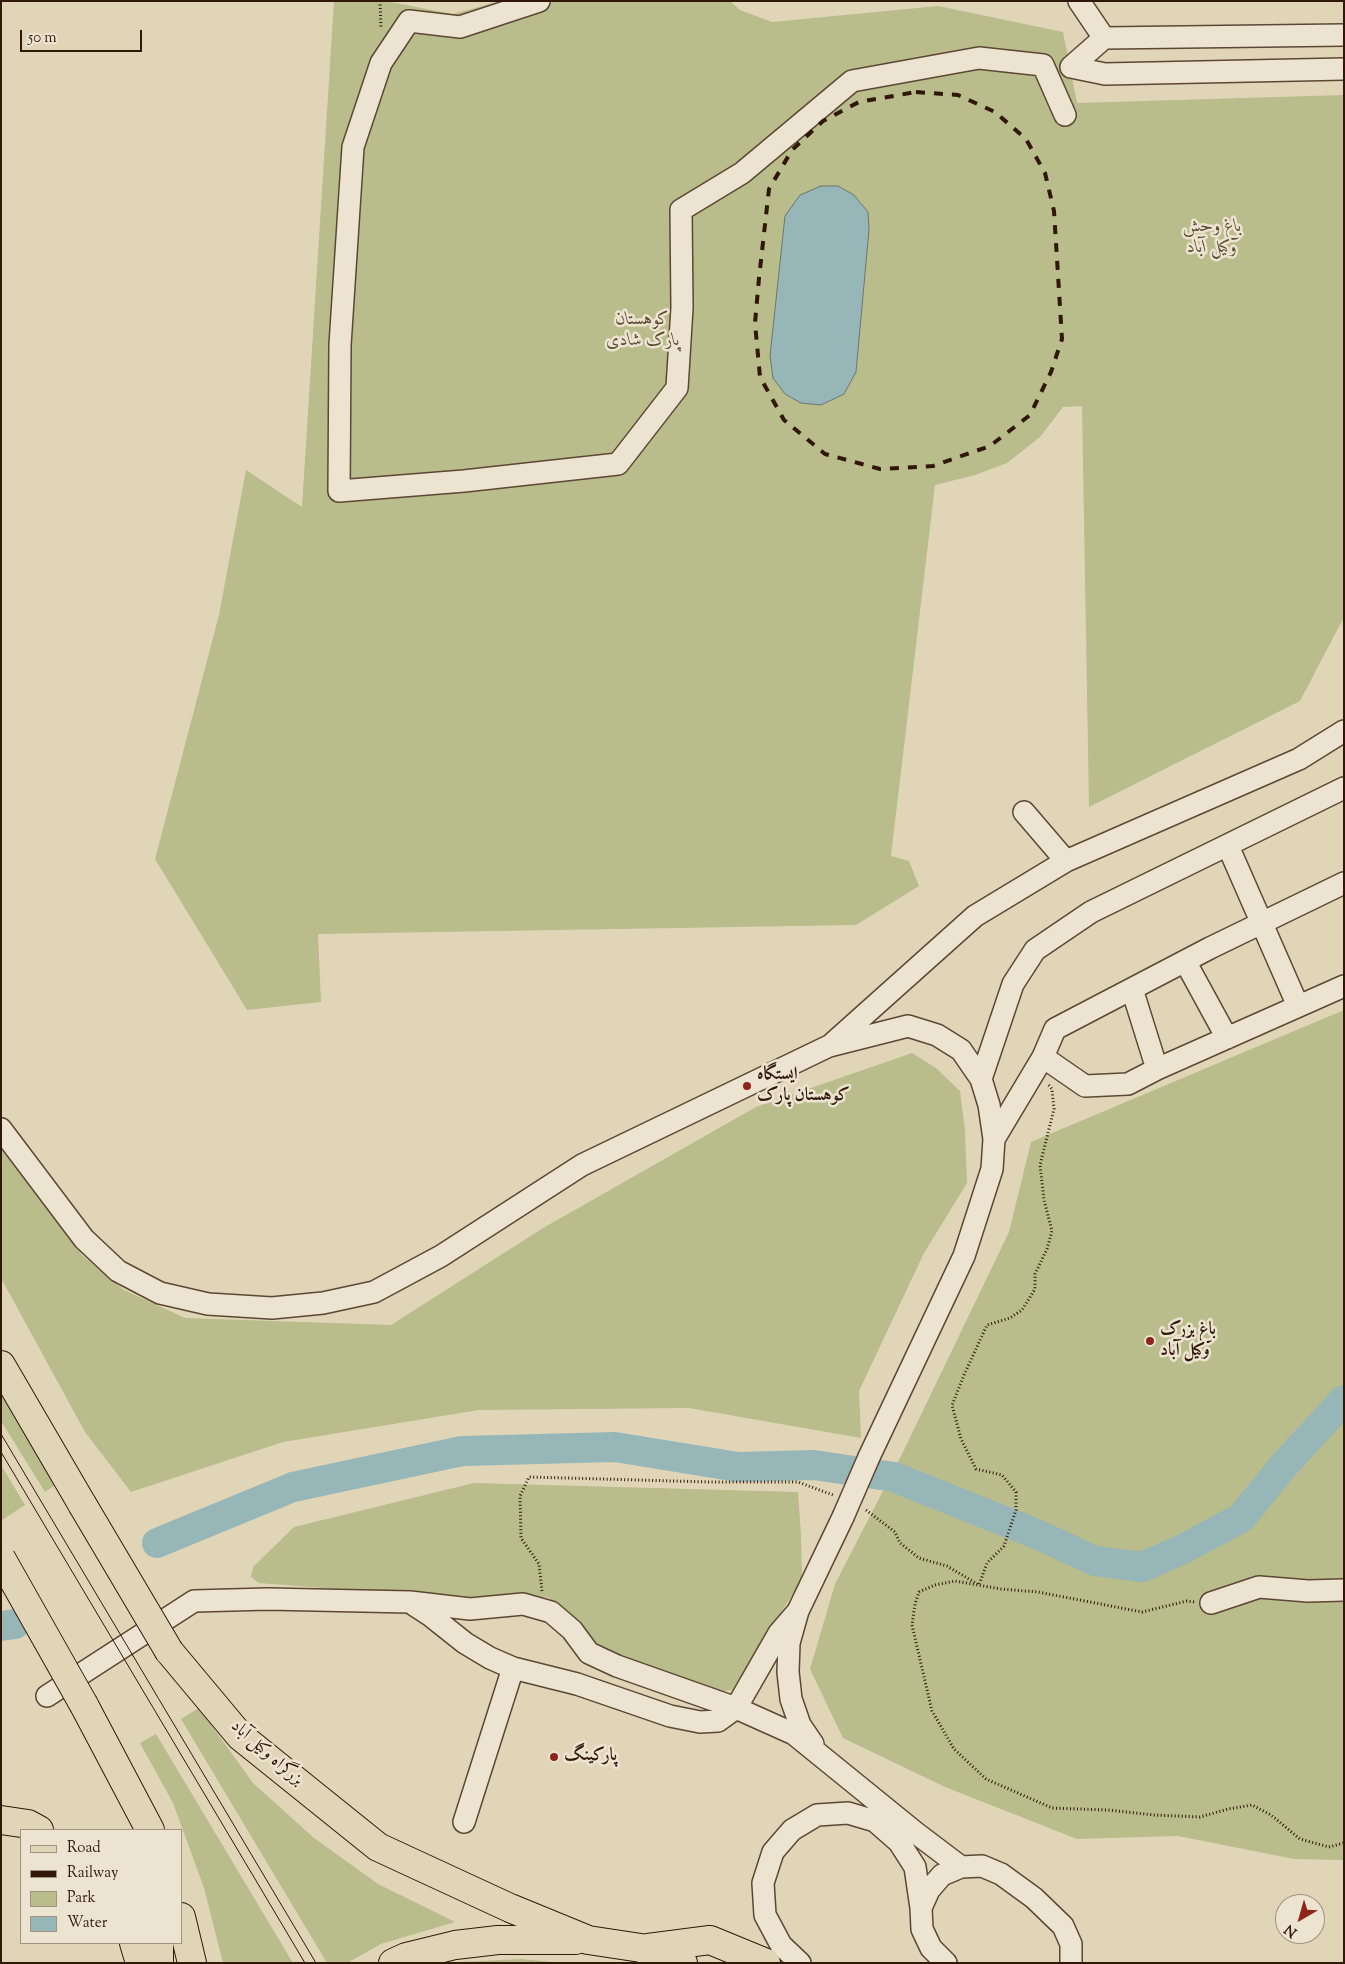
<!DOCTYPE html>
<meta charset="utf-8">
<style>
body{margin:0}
#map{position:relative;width:1345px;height:1964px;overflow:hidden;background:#e1d5b8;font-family:"Sorts Mill Goudy",serif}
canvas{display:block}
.frame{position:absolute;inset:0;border:2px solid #311708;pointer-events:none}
.legend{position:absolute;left:20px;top:1829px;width:162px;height:115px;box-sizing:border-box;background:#ece4d1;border:1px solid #a19281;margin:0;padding:6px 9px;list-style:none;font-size:15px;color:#311708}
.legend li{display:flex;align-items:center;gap:10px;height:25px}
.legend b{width:25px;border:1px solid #a19281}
.north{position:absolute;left:1275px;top:1894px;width:50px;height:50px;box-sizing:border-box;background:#ece4d1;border:1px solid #a19281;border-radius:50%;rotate:218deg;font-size:14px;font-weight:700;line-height:20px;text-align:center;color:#311708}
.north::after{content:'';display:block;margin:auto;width:18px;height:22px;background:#8f2418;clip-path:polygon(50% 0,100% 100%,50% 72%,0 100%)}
.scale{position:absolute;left:20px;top:30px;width:122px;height:22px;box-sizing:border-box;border:2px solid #311708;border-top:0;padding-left:6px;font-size:15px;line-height:18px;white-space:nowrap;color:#311708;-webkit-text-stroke:4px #ece4d1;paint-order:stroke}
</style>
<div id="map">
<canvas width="1345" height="1964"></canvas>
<div class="frame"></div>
<ul class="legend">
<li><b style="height:6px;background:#e1d5b8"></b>Road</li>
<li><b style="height:6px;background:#311708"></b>Railway</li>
<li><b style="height:14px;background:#b9bc8b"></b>Park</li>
<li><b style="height:14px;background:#97b6b7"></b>Water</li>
</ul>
<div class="north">N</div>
<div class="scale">50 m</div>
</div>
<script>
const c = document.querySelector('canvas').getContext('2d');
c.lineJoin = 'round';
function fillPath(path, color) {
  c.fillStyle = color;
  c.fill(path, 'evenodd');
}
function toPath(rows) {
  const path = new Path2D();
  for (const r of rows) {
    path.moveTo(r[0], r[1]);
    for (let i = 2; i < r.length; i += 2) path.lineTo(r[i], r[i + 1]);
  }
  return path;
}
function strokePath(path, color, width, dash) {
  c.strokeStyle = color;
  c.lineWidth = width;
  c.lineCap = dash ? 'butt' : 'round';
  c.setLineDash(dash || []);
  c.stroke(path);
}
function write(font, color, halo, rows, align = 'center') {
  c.font = font + ' "Sorts Mill Goudy",Amiri,serif';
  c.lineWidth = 5;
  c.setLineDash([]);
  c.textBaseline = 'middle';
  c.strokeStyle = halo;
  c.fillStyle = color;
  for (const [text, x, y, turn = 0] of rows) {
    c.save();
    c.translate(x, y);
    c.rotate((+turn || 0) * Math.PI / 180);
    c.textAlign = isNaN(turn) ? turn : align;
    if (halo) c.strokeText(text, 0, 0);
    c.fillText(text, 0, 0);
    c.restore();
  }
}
fillPath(toPath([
 [334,1,385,1,453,14,500,1,730,1,740,10,772,22,938,6,1063,32,1077,103,1344,95,1344,617,1300,701,1089,807,1082,406,1063,407,1040,437,1007,463,975,475,935,485,891,856,909,861,919,886,856,925,318,934,321,1002,247,1010,155,859,219,615,246,470,302,507],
 [1344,1010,1344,1860,1294,1859,1178,1836,1077,1839,945,1787,843,1738,810,1669,835,1584,904,1450,1009,1232,1031,1142],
 [912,1053,936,1068,960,1091,965,1130,967,1183,924,1253,859,1391,861,1438,689,1408,479,1410,283,1442,131,1492,85,1432,1,1278,1,1147,82,1255,124,1290,185,1318,391,1325,543,1228,756,1107],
 [1,1370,66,1478,45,1492,1,1421],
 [1,1465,25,1505,2,1520,1,1519],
 [474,1483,798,1492,801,1535,802,1579,732,1690,713,1692,601,1652,549,1598,529,1594,495,1597,438,1597,259,1583,251,1577,253,1567,294,1527],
 [199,1708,253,1783,314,1838,378,1884,455,1922,381,1944,347,1963,327,1963,181,1719],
 [156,1734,293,1963,223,1963,204,1888,173,1803,140,1743],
 [521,1959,564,1963,454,1963,458,1962]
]), '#b9bc8b');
const water = toPath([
 [821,186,838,186,854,195,868,212,869,230,856,372,844,394,821,405,801,403,785,394,773,378,770,356,785,216,800,195,821,186]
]);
fillPath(water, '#97b6b7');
strokePath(water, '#6e7671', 1);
strokePath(toPath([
 [157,1543,293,1487,462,1451,615,1447,738,1467,814,1465,894,1477,1039,1535,1095,1561,1142,1567,1181,1550,1241,1518,1284,1465,1344,1400],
 [1,1626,15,1624]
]), '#97b6b7', 30);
const minor = toPath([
 [539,1,460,27,409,21,381,63,353,147,340,345,339,491,464,481,618,464,677,388,682,308,681,210,742,173,852,81,979,58,1043,65,1065,115],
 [1079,1,1104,38],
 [1071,67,1104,38,1344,35],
 [1071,67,1105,74,1344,69],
 [1024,812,1066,861],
 [1228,846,1298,1006],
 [1185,961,1227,1038],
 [1132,989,1157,1069],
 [833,1043,975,916,1066,861,1299,759,1344,731],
 [1043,1057,1085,1086,1128,1084,1157,1069,1344,986],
 [981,1079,1013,984,1035,950,1091,912,1344,788],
 [1,1129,84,1239,118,1271,160,1293,208,1304,272,1308,323,1303,374,1292,441,1256,582,1165,829,1046,908,1026,937,1035,961,1050,981,1079,989,1105,994,1139,992,1169,964,1256,869,1457],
 [994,1139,1043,1057,1055,1029,1210,948,1344,883],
 [1211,1603,1259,1587,1308,1591,1344,1590],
 [414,1605,431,1616,465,1643,490,1658,513,1668,577,1684,670,1716,700,1722,718,1721,736,1708,779,1633,798,1611],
 [47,1696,194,1601,268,1599,410,1602,470,1609,523,1604,551,1612,572,1630,589,1653,617,1666,736,1708,794,1734,916,1833,961,1867],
 [813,1744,800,1725,791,1699,788,1672,789,1643,798,1611,843,1517],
 [464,1822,513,1668],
 [921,1908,929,1890,942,1875,961,1867,982,1866,1001,1874,1034,1898,1063,1926,1071,1944,1071,1963],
 [800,1963,781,1945,765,1915,763,1883,773,1852,792,1830,817,1815,848,1813,875,1821,899,1842,915,1867,921,1908,922,1929,931,1948,946,1963]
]);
const major = toPath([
 [1,1820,28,1824,39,1830],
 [134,1943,140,1963]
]);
const highway = toPath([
 [1,1365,82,1504],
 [169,1651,240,1736,378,1847,510,1908,588,1940,641,1948,683,1963],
 [84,1705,150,1830],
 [181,1917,192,1963],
 [159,1943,159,1963],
 [648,1948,710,1940,766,1963],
 [393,1963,406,1957,455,1945,498,1940,576,1940]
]);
strokePath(minor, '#5d4634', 24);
strokePath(major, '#311708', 30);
strokePath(highway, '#311708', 30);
strokePath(toPath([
 [380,1,381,29],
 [866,1510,895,1532,900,1543,919,1558,947,1566,979,1585,987,1563,1004,1546,1016,1510,1016,1492,1002,1475,976,1469,961,1439,952,1405,964,1375,987,1325,1010,1318,1022,1310,1035,1289,1035,1274,1047,1249,1052,1231,1044,1200,1040,1165,1054,1109,1052,1089,1048,1084],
 [542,1591,539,1564,521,1538,520,1496,529,1477,710,1482,798,1482,833,1495],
 [1194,1602,1187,1601,1142,1612,1038,1592,1001,1589,955,1581,935,1585,919,1592,915,1604,912,1625,932,1711,954,1749,986,1779,1052,1808,1108,1810,1154,1815,1200,1817,1228,1809,1252,1805,1271,1815,1300,1839,1329,1847,1344,1843]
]), '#311708', 3, [1, 2.5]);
strokePath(minor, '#ece4d1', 21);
strokePath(major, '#e1d5b8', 28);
strokePath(highway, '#e1d5b8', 28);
strokePath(toPath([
 [1,1434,316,1963],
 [1,1452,305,1963]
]), '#311708', 1);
strokePath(toPath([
 [916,92,958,95,995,112,1026,139,1045,173,1054,211,1062,339,1051,372,1030,415,990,446,933,466,880,469,825,454,784,420,760,377,755,323,759,278,769,189,792,150,823,121,859,102,916,92]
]), '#311708', 4, [9, 9]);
const minorBridge = toPath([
 [843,1517,869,1457]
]);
const highwayBridge = toPath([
 [82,1504,169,1651],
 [1,1558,84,1705]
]);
strokePath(minorBridge, '#5d4634', 24, []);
strokePath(highwayBridge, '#311708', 30, []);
strokePath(minorBridge, '#ece4d1', 21);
strokePath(highwayBridge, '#e1d5b8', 28);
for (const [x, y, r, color] of [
 [747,1086,5,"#8f2418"],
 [1150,1341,5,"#8f2418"],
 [554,1757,5,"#8f2418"]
]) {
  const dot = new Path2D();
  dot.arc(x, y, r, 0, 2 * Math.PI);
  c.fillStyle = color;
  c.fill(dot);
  strokePath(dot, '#ece4d1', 2);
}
write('italic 18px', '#5a492f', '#ece4d1', [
 ["باغ وحش",1212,228],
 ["وکیل آباد",1212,249],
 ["کوهستان",643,321],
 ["پارک شادی",643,342]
]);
write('bold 18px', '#311708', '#ece4d1', [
 ["ایستگاه",757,1076],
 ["کوهستان پارک",757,1097],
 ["باغ بزرک",1160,1331],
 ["وکیل آباد",1160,1352],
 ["پارکینگ",564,1757]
], 'left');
write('18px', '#311708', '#ece4d1', [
 ["بزرگراه وکیل آباد",266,1754,41]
]);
</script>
